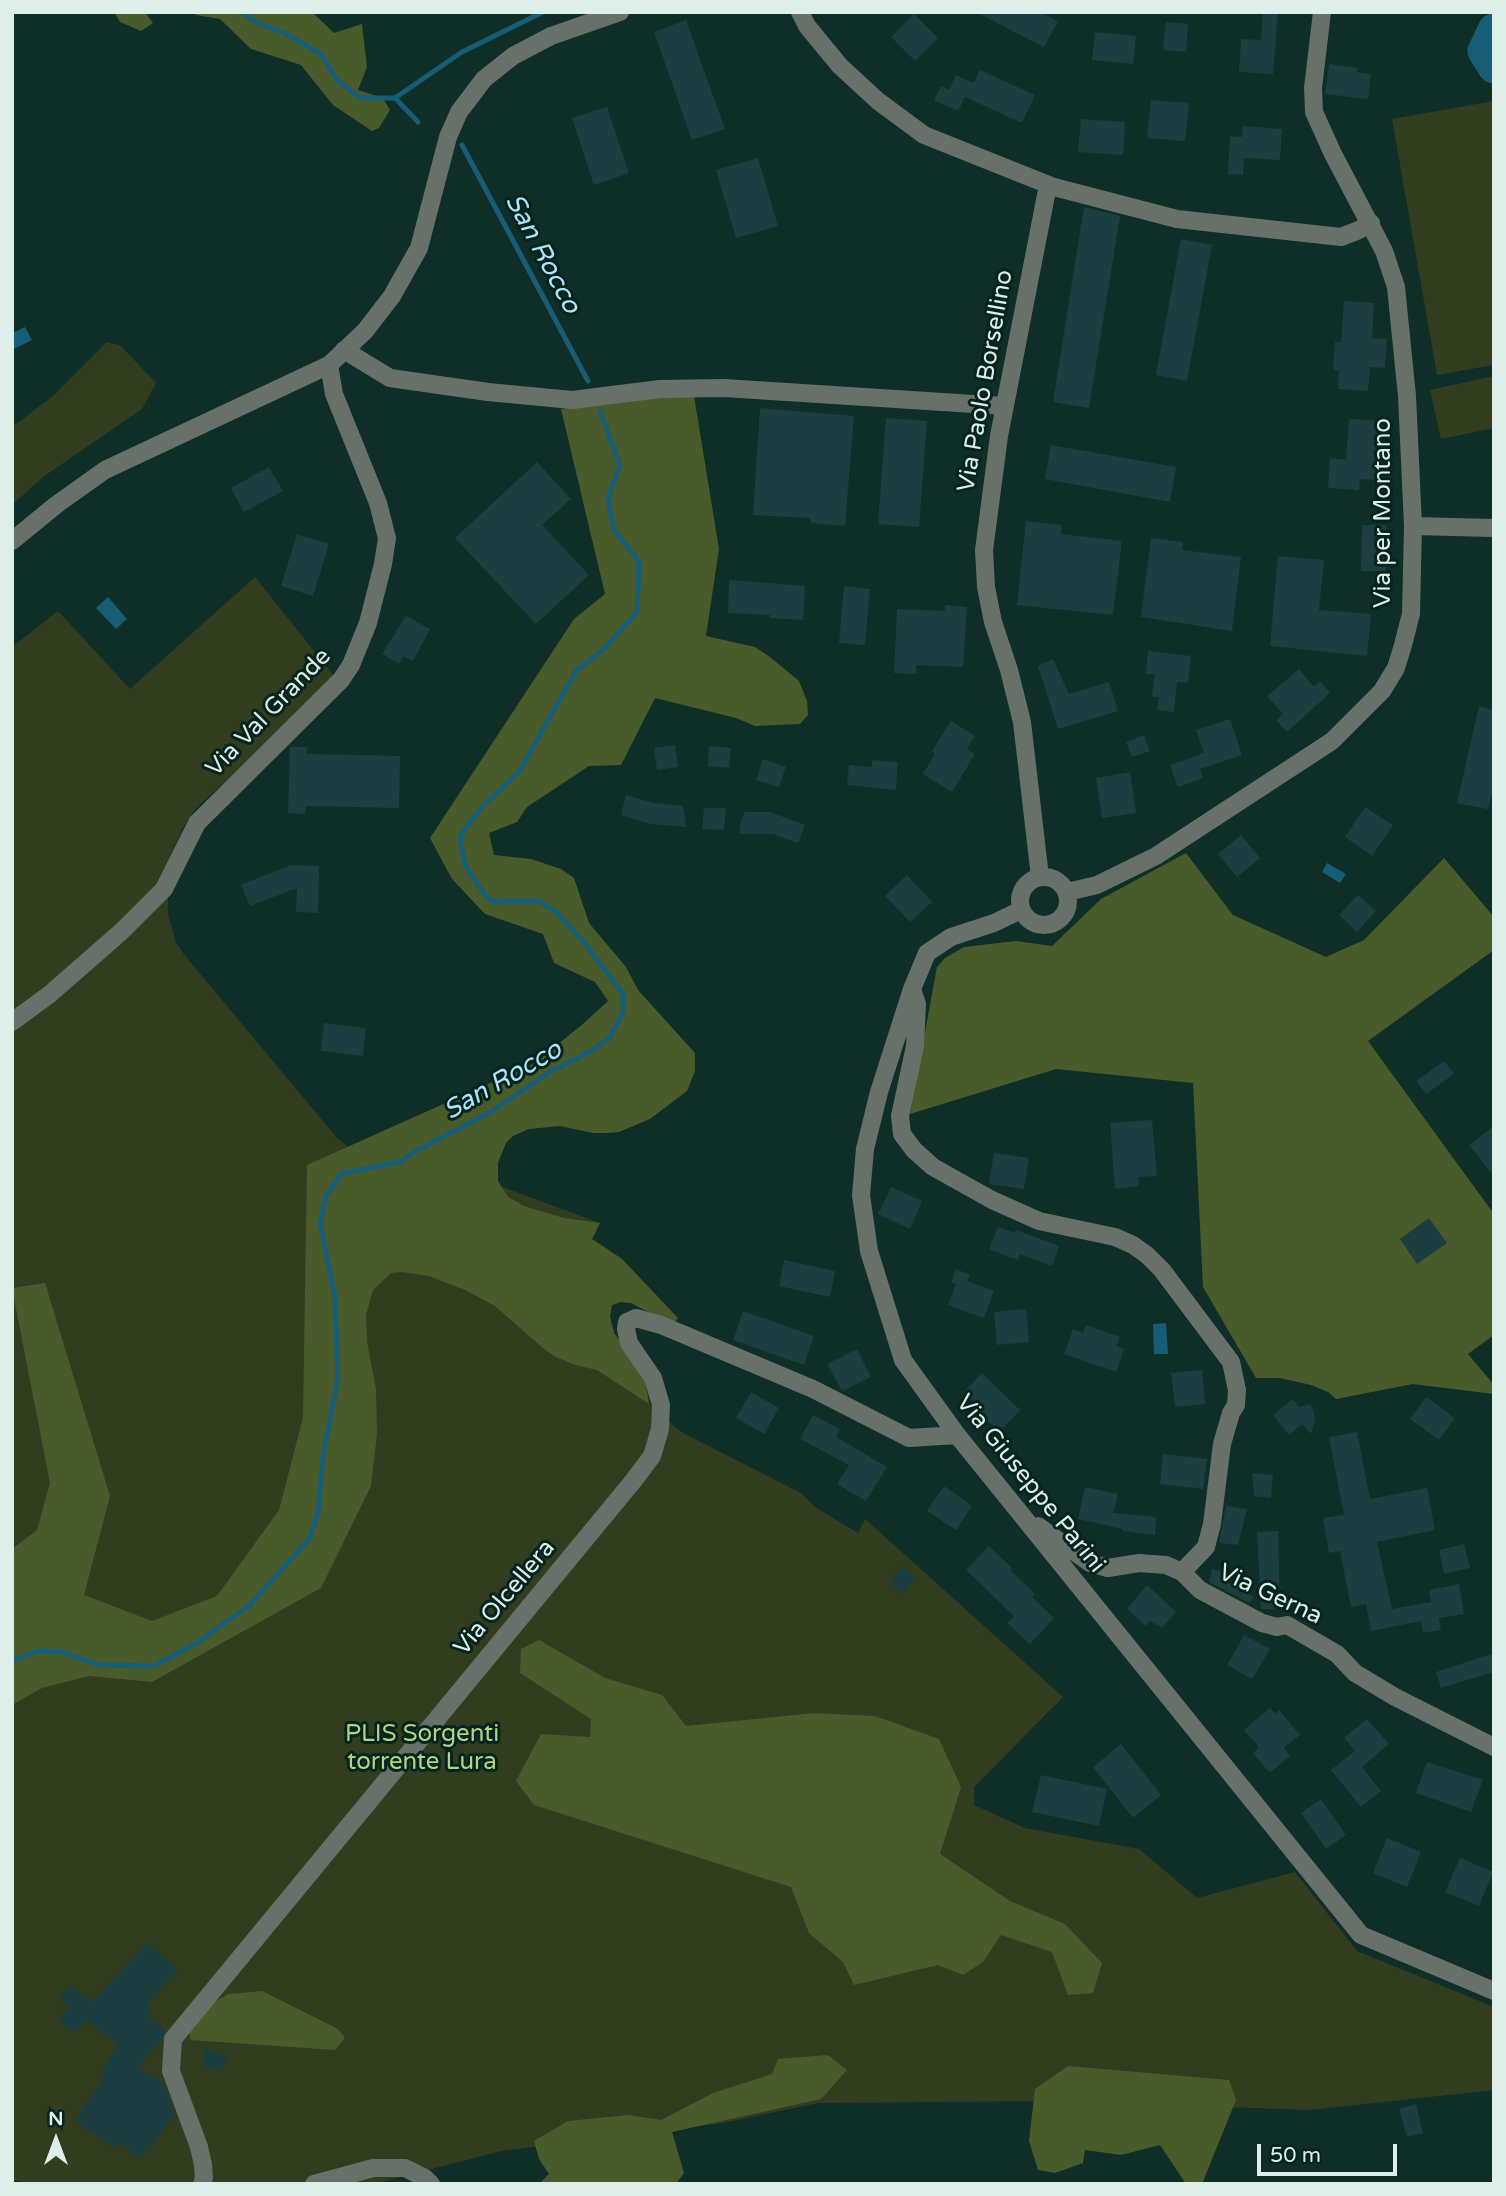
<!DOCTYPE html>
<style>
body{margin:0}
#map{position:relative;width:1506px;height:2196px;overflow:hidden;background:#0f2e27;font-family:"Varela Round",sans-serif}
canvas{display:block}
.frame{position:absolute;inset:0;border:14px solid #deefea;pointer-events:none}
.north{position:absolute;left:21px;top:2105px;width:70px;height:70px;-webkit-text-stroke:5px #04241d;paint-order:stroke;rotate:0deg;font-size:19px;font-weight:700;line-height:28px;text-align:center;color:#deefea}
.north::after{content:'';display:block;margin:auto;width:24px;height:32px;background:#deefea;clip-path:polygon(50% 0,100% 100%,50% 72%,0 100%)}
.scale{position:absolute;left:1257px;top:2144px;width:140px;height:32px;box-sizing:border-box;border:4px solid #deefea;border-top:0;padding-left:9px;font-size:21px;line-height:24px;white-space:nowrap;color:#deefea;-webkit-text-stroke:5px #04241d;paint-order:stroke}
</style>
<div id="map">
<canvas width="1506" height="2196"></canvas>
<div class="frame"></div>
<div class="north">N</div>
<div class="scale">50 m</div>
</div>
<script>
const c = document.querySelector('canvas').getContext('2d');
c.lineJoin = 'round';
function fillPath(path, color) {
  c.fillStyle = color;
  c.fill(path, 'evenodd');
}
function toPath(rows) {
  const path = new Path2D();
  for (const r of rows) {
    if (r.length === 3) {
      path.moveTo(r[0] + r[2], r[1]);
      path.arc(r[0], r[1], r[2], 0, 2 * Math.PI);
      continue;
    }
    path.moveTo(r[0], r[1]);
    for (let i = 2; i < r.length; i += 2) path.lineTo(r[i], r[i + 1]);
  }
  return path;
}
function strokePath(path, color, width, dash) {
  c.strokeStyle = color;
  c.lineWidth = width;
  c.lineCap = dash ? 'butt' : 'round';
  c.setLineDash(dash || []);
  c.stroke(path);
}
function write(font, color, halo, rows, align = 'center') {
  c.font = font + ' "Varela Round",sans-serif';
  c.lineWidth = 6;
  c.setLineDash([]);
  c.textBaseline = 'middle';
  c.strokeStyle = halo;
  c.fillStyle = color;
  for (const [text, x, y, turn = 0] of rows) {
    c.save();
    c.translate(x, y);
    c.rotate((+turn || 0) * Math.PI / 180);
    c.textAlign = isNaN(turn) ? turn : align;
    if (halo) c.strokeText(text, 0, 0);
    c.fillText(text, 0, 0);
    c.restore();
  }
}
fillPath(toPath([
 [1494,101,1494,365,1437,375,1392,119],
 [107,342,121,346,156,383,142,409,43,477,12,505,12,427,52,397],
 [1494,376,1494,428,1441,439,1430,390],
 [255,577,334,676,320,697,196,808,184,826,160,879,168,897,168,914,176,943,186,957,337,1138,373,1167,497,1185,600,1223,592,1239,622,1259,678,1318,673,1325,631,1303,621,1302,612,1305,610,1317,614,1333,644,1374,650,1404,681,1432,801,1493,815,1507,858,1533,865,1519,1063,1697,974,1787,974,1805,1025,1828,1139,1849,1197,1898,1295,1872,1357,1951,1494,2007,1494,2090,1310,2110,1056,2101,818,2103,723,2123,501,2151,374,2184,36,2184,12,2180,12,647,58,611,130,689]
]), '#323d20');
fillPath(toPath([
 [114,12,145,12,153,23,141,31,120,22],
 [194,12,312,12,334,33,362,24,367,67,358,90,383,98,390,110,379,128,372,131,333,105,301,65,251,49,220,19,196,15],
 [693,390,719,549,706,636,755,647,770,657,799,681,807,701,808,715,800,724,755,726,736,718,655,698,621,765,589,766,527,807,517,822,489,833,494,855,531,859,561,869,574,878,589,923,626,967,638,990,695,1053,695,1071,687,1091,650,1119,619,1132,608,1133,593,1133,560,1126,529,1129,513,1136,506,1143,498,1163,498,1181,508,1197,524,1206,564,1218,600,1223,592,1239,622,1259,676,1316,678,1318,673,1325,631,1303,621,1302,612,1305,610,1317,614,1333,644,1374,649,1404,597,1370,575,1365,554,1356,543,1348,495,1306,465,1290,429,1276,402,1272,391,1273,373,1290,366,1315,367,1342,376,1389,377,1434,371,1486,321,1588,152,1682,89,1676,42,1688,12,1705,12,1549,37,1530,50,1483,12,1288,45,1283,110,1496,84,1595,152,1621,217,1596,279,1510,303,1418,307,1165,535,1063,584,1023,608,1001,595,982,554,963,543,934,485,914,452,879,430,838,574,619,605,594,561,409],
 [1186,853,1233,915,1326,957,1364,940,1444,858,1494,917,1494,950,1368,1041,1494,1214,1494,1335,1468,1354,1494,1385,1494,1394,1413,1384,1336,1399,1328,1392,1311,1385,1280,1378,1256,1378,1203,1287,1193,1083,1056,1069,910,1114,937,967,945,958,964,947,1016,941,1052,946,1101,899],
 [539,1640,605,1678,662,1695,686,1726,814,1713,875,1716,939,1739,961,1787,940,1854,1010,1901,1065,1924,1102,1963,1093,1993,1068,1995,1052,1952,1001,1935,983,1962,963,1975,938,1965,854,1985,843,1962,809,1933,791,1887,534,1805,516,1781,541,1734,590,1737,591,1719,520,1673,521,1649],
 [262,1991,338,2029,345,2038,335,2050,191,2040,189,2032,211,2004,228,1994],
 [828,2055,847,2070,821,2099,672,2132,684,2173,676,2184,539,2184,549,2174,539,2159,534,2141,568,2121,628,2115,661,2120,713,2093,772,2074,778,2059],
 [1068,2066,1229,2080,1236,2100,1202,2184,1186,2184,1160,2145,1121,2155,1085,2150,1083,2163,1055,2173,1038,2170,1029,2141,1035,2089]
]), '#495b2a');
fillPath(toPath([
 [25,327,32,340,12,350,12,333],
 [108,597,127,619,116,629,96,608],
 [1327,863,1346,874,1340,883,1322,872],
 [1166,1323,1168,1354,1154,1354,1153,1324]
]), '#175d75');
strokePath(toPath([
 [242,12,255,22,284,33,321,54,337,80,360,98,395,98,418,122],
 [395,98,462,52,543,12],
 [462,145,588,381],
 [12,1661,38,1651,62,1652,99,1665,153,1666,195,1644,249,1606,310,1538,318,1512,323,1456,338,1378,335,1298,320,1222,326,1196,341,1174,403,1161,412,1153,491,1112,550,1072,595,1049,610,1037,623,1012,623,994,583,941,555,911,539,901,493,902,484,894,465,865,460,836,482,807,519,772,576,671,603,650,637,612,639,561,614,530,608,498,620,465,600,411]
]), '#175d75', 5);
strokePath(toPath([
 [1494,30,1484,51,1494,67]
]), '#175d75', 33);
fillPath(toPath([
 [976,12,1040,12,1058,21,1044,47],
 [1263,12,1278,12,1273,74,1239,72,1241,39,1261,40],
 [914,14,938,38,915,61,891,37],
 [686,20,725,129,692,140,654,32],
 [1166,22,1188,24,1186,52,1163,50],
 [1095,32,1136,36,1133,64,1092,60],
 [1329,64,1358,68,1357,72,1371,74,1368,99,1325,94],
 [980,70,1035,95,1022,123,965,97,958,111,934,100,941,86,949,90,956,75,974,83],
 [1151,100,1189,103,1185,141,1147,138],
 [607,107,629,173,594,185,572,118],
 [1081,119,1125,122,1123,155,1078,152],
 [1243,126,1282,129,1280,160,1244,158,1243,175,1228,174,1230,136,1242,137],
 [758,158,778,226,736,238,716,170],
 [1084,207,1120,216,1089,408,1053,402],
 [1181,239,1212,245,1187,381,1156,375],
 [1344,301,1374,303,1372,338,1387,339,1385,368,1370,367,1368,391,1338,389,1339,371,1333,370,1335,342,1341,342],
 [760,408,854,416,845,526,811,523,811,518,753,515],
 [886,418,927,421,919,527,878,524],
 [1349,419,1384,421,1382,453,1393,453,1391,481,1360,479,1359,490,1328,488,1330,458,1346,460],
 [1051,445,1176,467,1170,502,1045,479],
 [537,462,571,499,542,525,589,575,536,624,455,538],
 [269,467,283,491,244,512,231,488],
 [1026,521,1062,525,1061,534,1122,541,1113,615,1017,605],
 [1362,525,1386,525,1386,571,1361,571],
 [297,534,329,544,313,596,281,586],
 [1151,538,1183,542,1182,550,1241,557,1232,631,1141,617],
 [1278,556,1324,560,1319,610,1371,614,1367,656,1270,646],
 [729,580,805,586,803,620,770,618,770,615,728,613],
 [844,586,870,589,865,645,839,643],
 [945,605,967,607,963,667,916,665,916,674,894,673,897,609,945,611],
 [406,616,430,629,413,661,403,656,399,664,382,654],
 [1148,651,1191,656,1188,683,1177,682,1174,712,1157,710,1159,697,1152,697,1155,674,1146,674],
 [1053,659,1069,694,1109,682,1118,711,1058,729,1038,666],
 [1299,669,1314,687,1320,681,1330,693,1287,732,1276,720,1283,714,1267,696],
 [1479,706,1494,710,1494,785,1488,809,1457,803],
 [1230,719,1242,755,1200,769,1203,778,1178,787,1170,765,1204,753,1196,730],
 [951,721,975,736,967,749,975,754,952,792,923,774,935,754,932,751],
 [1144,735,1150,751,1132,757,1126,742],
 [675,745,678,767,657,770,654,748],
 [709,746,731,748,729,768,708,766],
 [290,747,307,747,307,754,400,756,399,808,306,806,305,814,288,813],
 [763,759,786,767,779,787,756,780],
 [872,760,898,762,896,790,847,785,849,765,872,767],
 [1130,772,1136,813,1102,818,1096,778],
 [626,795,654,803,683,806,686,827,651,824,621,815],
 [1365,807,1393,825,1372,856,1345,837],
 [704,808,726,808,724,830,702,829],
 [745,812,770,812,805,825,798,843,773,834,740,834,740,824],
 [1241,835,1260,858,1237,877,1218,854],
 [291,865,319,866,318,913,296,912,297,888,250,906,241,885],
 [907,875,932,902,910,922,885,896],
 [1358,895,1376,911,1357,932,1339,915],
 [324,1023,366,1028,363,1056,321,1051],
 [1444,1061,1454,1074,1426,1094,1416,1081],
 [1152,1120,1157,1176,1138,1177,1139,1186,1115,1189,1110,1123],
 [1494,1126,1494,1176,1469,1145],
 [994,1153,1029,1158,1024,1189,989,1184],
 [891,1187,922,1201,910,1229,878,1214],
 [1429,1218,1447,1243,1417,1264,1400,1239],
 [998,1227,1015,1233,1016,1230,1059,1246,1052,1266,1020,1254,1018,1260,989,1249],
 [784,1260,835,1271,830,1297,779,1286],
 [956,1269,970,1275,967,1281,994,1291,984,1318,948,1305,956,1284,951,1283],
 [1026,1309,1029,1342,997,1345,994,1312],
 [743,1311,814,1336,804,1365,733,1340],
 [1086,1325,1120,1337,1116,1346,1124,1349,1116,1372,1064,1354,1073,1329,1083,1333],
 [857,1349,871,1377,842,1391,827,1364],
 [1202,1370,1205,1404,1175,1407,1171,1373],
 [982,1373,1020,1410,999,1432,978,1412,981,1410,963,1393],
 [751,1392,779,1408,764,1434,736,1418],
 [1426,1397,1455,1418,1439,1440,1410,1419],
 [1293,1399,1299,1407,1310,1404,1314,1412,1315,1420,1311,1434,1302,1424,1289,1435,1273,1415],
 [813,1415,840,1429,836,1437,887,1467,866,1501,837,1484,849,1465,800,1439],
 [1357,1432,1370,1499,1427,1488,1435,1530,1377,1542,1392,1609,1431,1602,1429,1590,1459,1584,1464,1614,1439,1618,1441,1630,1423,1633,1421,1621,1371,1631,1366,1604,1351,1607,1340,1551,1329,1553,1323,1518,1344,1515,1329,1437],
 [1163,1454,1207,1459,1203,1489,1160,1484],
 [1252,1473,1273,1475,1271,1498,1254,1496],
 [944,1486,972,1506,956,1530,927,1511],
 [1085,1487,1118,1494,1113,1513,1156,1517,1155,1535,1123,1531,1123,1529,1078,1519],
 [1226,1506,1247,1509,1238,1545,1219,1543],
 [1278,1531,1280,1609,1261,1609,1257,1532],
 [1464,1544,1470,1568,1444,1574,1439,1550],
 [989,1546,1012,1568,1010,1570,1035,1594,1032,1597,1054,1618,1030,1644,1007,1623,1014,1616,966,1570],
 [902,1566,916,1578,903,1594,889,1582],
 [1212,1569,1231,1574,1229,1583,1254,1597,1249,1603,1209,1582],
 [1147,1585,1176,1612,1162,1628,1150,1621,1146,1626,1127,1609],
 [1244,1635,1270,1649,1252,1679,1227,1665],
 [1494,1653,1494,1672,1441,1688,1436,1672],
 [1270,1708,1275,1714,1279,1710,1300,1735,1284,1747,1290,1756,1270,1773,1253,1753,1259,1747,1244,1730],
 [1367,1719,1389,1744,1362,1767,1381,1791,1361,1807,1331,1770,1355,1751,1344,1738],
 [1121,1744,1161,1795,1133,1818,1093,1767],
 [1427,1762,1483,1780,1471,1812,1416,1793],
 [1041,1775,1107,1789,1099,1826,1032,1812],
 [1321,1799,1346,1835,1326,1849,1301,1813],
 [1387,1838,1421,1852,1407,1887,1373,1873],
 [1460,1858,1493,1872,1479,1906,1445,1892],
 [148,1943,178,1970,147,2004,152,2009,146,2016,166,2030,162,2039,138,2068,163,2082,175,2115,140,2159,119,2143,115,2148,75,2121,105,2075,101,2073,118,2044,85,2020,75,2033,58,2020,69,2006,59,1998,69,1985,92,2002],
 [204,2049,227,2056,223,2071,202,2067],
 [1416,2104,1423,2133,1407,2137,1399,2109]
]), '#1c3e40');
strokePath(toPath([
 [800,12,807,26,840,66,878,101,924,135,1054,187,1177,219,1341,237,1359,230,1371,223],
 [344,350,390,378,488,392,572,400,660,389,724,388,1005,406],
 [1413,526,1494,528],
 [12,541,56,505,105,470,329,365,365,331,392,296,419,248,448,137,459,112,484,79,513,56,551,36,620,12],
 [1044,901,24],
 [1040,877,1022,722,1009,670,993,622,986,587,984,550,999,436,1048,185],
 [1067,892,1097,885,1156,856,1332,741,1382,691,1396,668,1403,645,1411,614,1413,526,1407,396,1396,287,1384,251,1333,154,1314,112,1313,88,1322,12],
 [1021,910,994,923,951,937,927,953,912,989,879,1092,865,1149,861,1195,869,1251,903,1360,957,1435,1361,1935,1494,1991],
 [913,992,917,1004,915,1046,900,1116,902,1134,914,1150,933,1167,992,1200,1039,1221,1115,1237,1133,1245,1147,1255,1162,1270,1231,1362,1237,1390,1236,1405,1231,1413,1222,1444,1212,1524,1206,1547,1182,1572],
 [12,1022,50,994,122,931,164,889,197,823,341,680,351,665,368,623,383,564,387,538,378,503,334,394,329,365],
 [1038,1526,1090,1563,1108,1568,1139,1563,1166,1565,1182,1572,1200,1590,1262,1623,1277,1627,1287,1625,1337,1654,1355,1673,1395,1697,1494,1747],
 [202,2184,204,2178,203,2165,199,2147,171,2071,173,2039,634,1480,652,1456,660,1429,661,1405,653,1378,629,1343,626,1329,627,1322,636,1318,661,1325,813,1389,909,1438,957,1435],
 [314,2184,373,2168,405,2168,425,2178,431,2184]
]), '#677169', 18);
write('24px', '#deefea', '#04241d', [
 ["Via Paolo Borsellino",986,381,-80],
 ["Via per Montano",1384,513,-90],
 ["Via Val Grande",269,713,-46],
 ["Via Giuseppe Parini",1030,1484,51],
 ["Via Gerna",1270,1595,25],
 ["Via Olcellera",505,1598,-50]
]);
write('24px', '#b4d385', '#04241d', [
 ["PLIS Sorgenti",422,1735],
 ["torrente Lura",422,1763]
]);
write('italic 26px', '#aee4fc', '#04241d', [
 ["San Rocco",542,254,62],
 ["San Rocco",503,1081,-30]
]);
</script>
